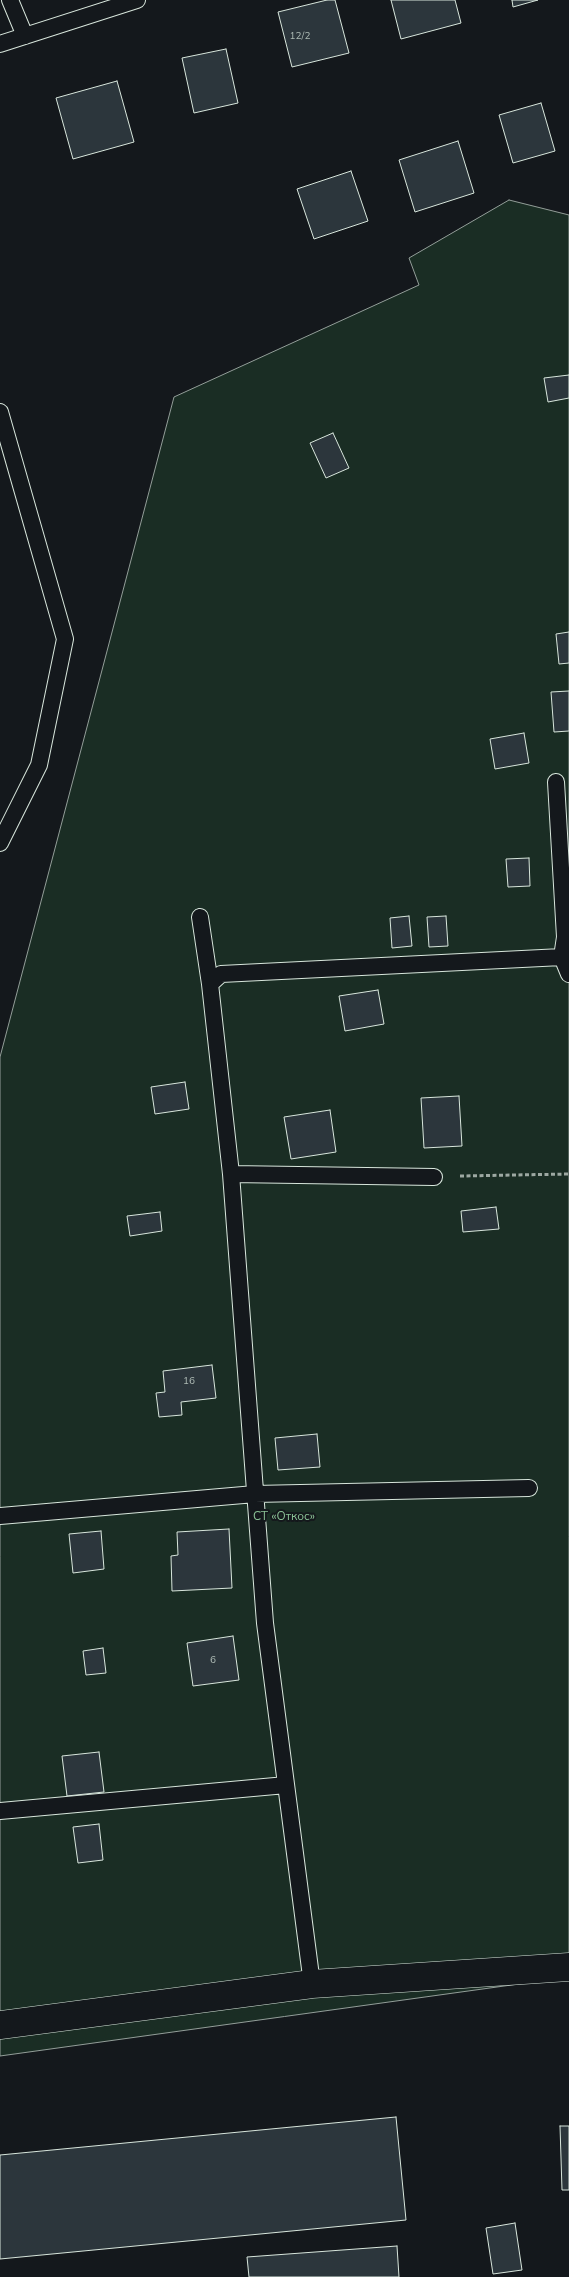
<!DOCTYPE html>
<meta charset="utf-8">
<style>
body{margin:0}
canvas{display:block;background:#14181c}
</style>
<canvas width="569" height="2277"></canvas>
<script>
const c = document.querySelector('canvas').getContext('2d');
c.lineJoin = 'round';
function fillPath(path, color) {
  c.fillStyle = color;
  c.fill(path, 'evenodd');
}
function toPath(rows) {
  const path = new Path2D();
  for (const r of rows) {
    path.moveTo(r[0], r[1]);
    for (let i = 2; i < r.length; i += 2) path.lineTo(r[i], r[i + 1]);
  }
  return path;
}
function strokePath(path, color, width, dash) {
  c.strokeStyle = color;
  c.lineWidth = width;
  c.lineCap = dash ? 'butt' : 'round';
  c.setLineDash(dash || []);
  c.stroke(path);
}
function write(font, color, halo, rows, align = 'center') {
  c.font = font + ' "Nunito Sans",sans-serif';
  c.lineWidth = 4;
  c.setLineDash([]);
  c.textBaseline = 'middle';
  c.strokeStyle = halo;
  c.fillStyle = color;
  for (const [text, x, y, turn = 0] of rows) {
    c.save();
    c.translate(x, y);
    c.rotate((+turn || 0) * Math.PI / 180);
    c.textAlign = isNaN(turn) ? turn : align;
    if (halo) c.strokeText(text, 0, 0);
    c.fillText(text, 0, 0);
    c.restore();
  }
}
const green = toPath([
 [509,200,569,215,569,1977,0,2056,0,1057,174,397,419,285,409,258,509,200]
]);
fillPath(green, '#1a2d24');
strokePath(green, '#939e99', 1);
const building = toPath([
 [327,0,335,0,349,53,292,67,278,12,327,0],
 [391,0,455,0,461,23,401,39,391,0],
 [512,0,538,0,513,7,512,0],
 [226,49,238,103,194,113,182,58,226,49],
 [117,81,134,142,73,159,56,98,117,81],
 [541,103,555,151,513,163,499,115,541,103],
 [458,141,474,193,415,212,399,160,458,141],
 [351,171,368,221,314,239,297,189,351,171],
 [569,375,569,398,548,402,544,378,569,375],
 [333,433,349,468,326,478,310,443,333,433],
 [569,632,569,663,559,664,556,634,569,632],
 [569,691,569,731,554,732,551,692,569,691],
 [524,733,529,763,495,769,490,739,524,733],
 [529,858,530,886,508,887,506,859,529,858],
 [409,916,412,946,392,948,390,918,409,916],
 [446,916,448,946,429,947,427,917,446,916],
 [378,990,384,1024,345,1031,339,996,378,990],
 [185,1082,189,1109,155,1114,151,1087,185,1082],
 [459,1096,462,1146,424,1148,421,1098,459,1096],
 [330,1110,336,1152,291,1159,284,1117,330,1110],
 [496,1207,499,1229,463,1232,461,1211,496,1207],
 [160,1212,162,1231,130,1236,127,1216,160,1212],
 [212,1365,216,1398,181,1402,182,1415,159,1417,156,1393,165,1392,163,1371,212,1365],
 [317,1434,320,1467,278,1470,275,1438,317,1434],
 [229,1529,232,1588,172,1591,171,1556,178,1555,177,1532,229,1529],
 [101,1531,104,1569,73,1573,69,1534,101,1531],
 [233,1636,239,1680,193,1686,187,1643,233,1636],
 [103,1648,106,1673,86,1675,83,1651,103,1648],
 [99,1752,104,1792,67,1796,62,1756,99,1752],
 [99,1824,103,1860,78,1863,73,1827,99,1824],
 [396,2117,406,2220,0,2259,0,2155,396,2117],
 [560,2126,569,2126,569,2190,562,2190,560,2126],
 [515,2223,522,2270,493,2274,486,2228,515,2223],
 [397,2246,399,2277,249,2277,247,2257,397,2246]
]);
fillPath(building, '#2c363c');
strokePath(building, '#d8e6dc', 1);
const service = toPath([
 [10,0,25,36],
 [0,44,137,0],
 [0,412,65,639,39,765,0,843],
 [556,782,565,937,562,957,569,974],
 [200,917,210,984],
 [231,1174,434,1177],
 [0,1516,255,1494,529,1488],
 [0,1811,286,1785],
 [312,1984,265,1623,231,1174,210,984,221,974,562,957,569,954]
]);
const minor = toPath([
 [0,2025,312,1984,569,1967]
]);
strokePath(service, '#d8e6dc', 18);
strokePath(minor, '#d8e6dc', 29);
strokePath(toPath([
 [460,1176,569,1174]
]), '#9da8a2', 3, [4, 2.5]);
strokePath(service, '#14181c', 16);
strokePath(minor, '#14181c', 28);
write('10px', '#adbab4', null, [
 ["12/2",300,37],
 ["16",189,1382],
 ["6",213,1661]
]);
write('12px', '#8ac095', '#14181c', [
 ["СТ «Откос»",284,1517]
]);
</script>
